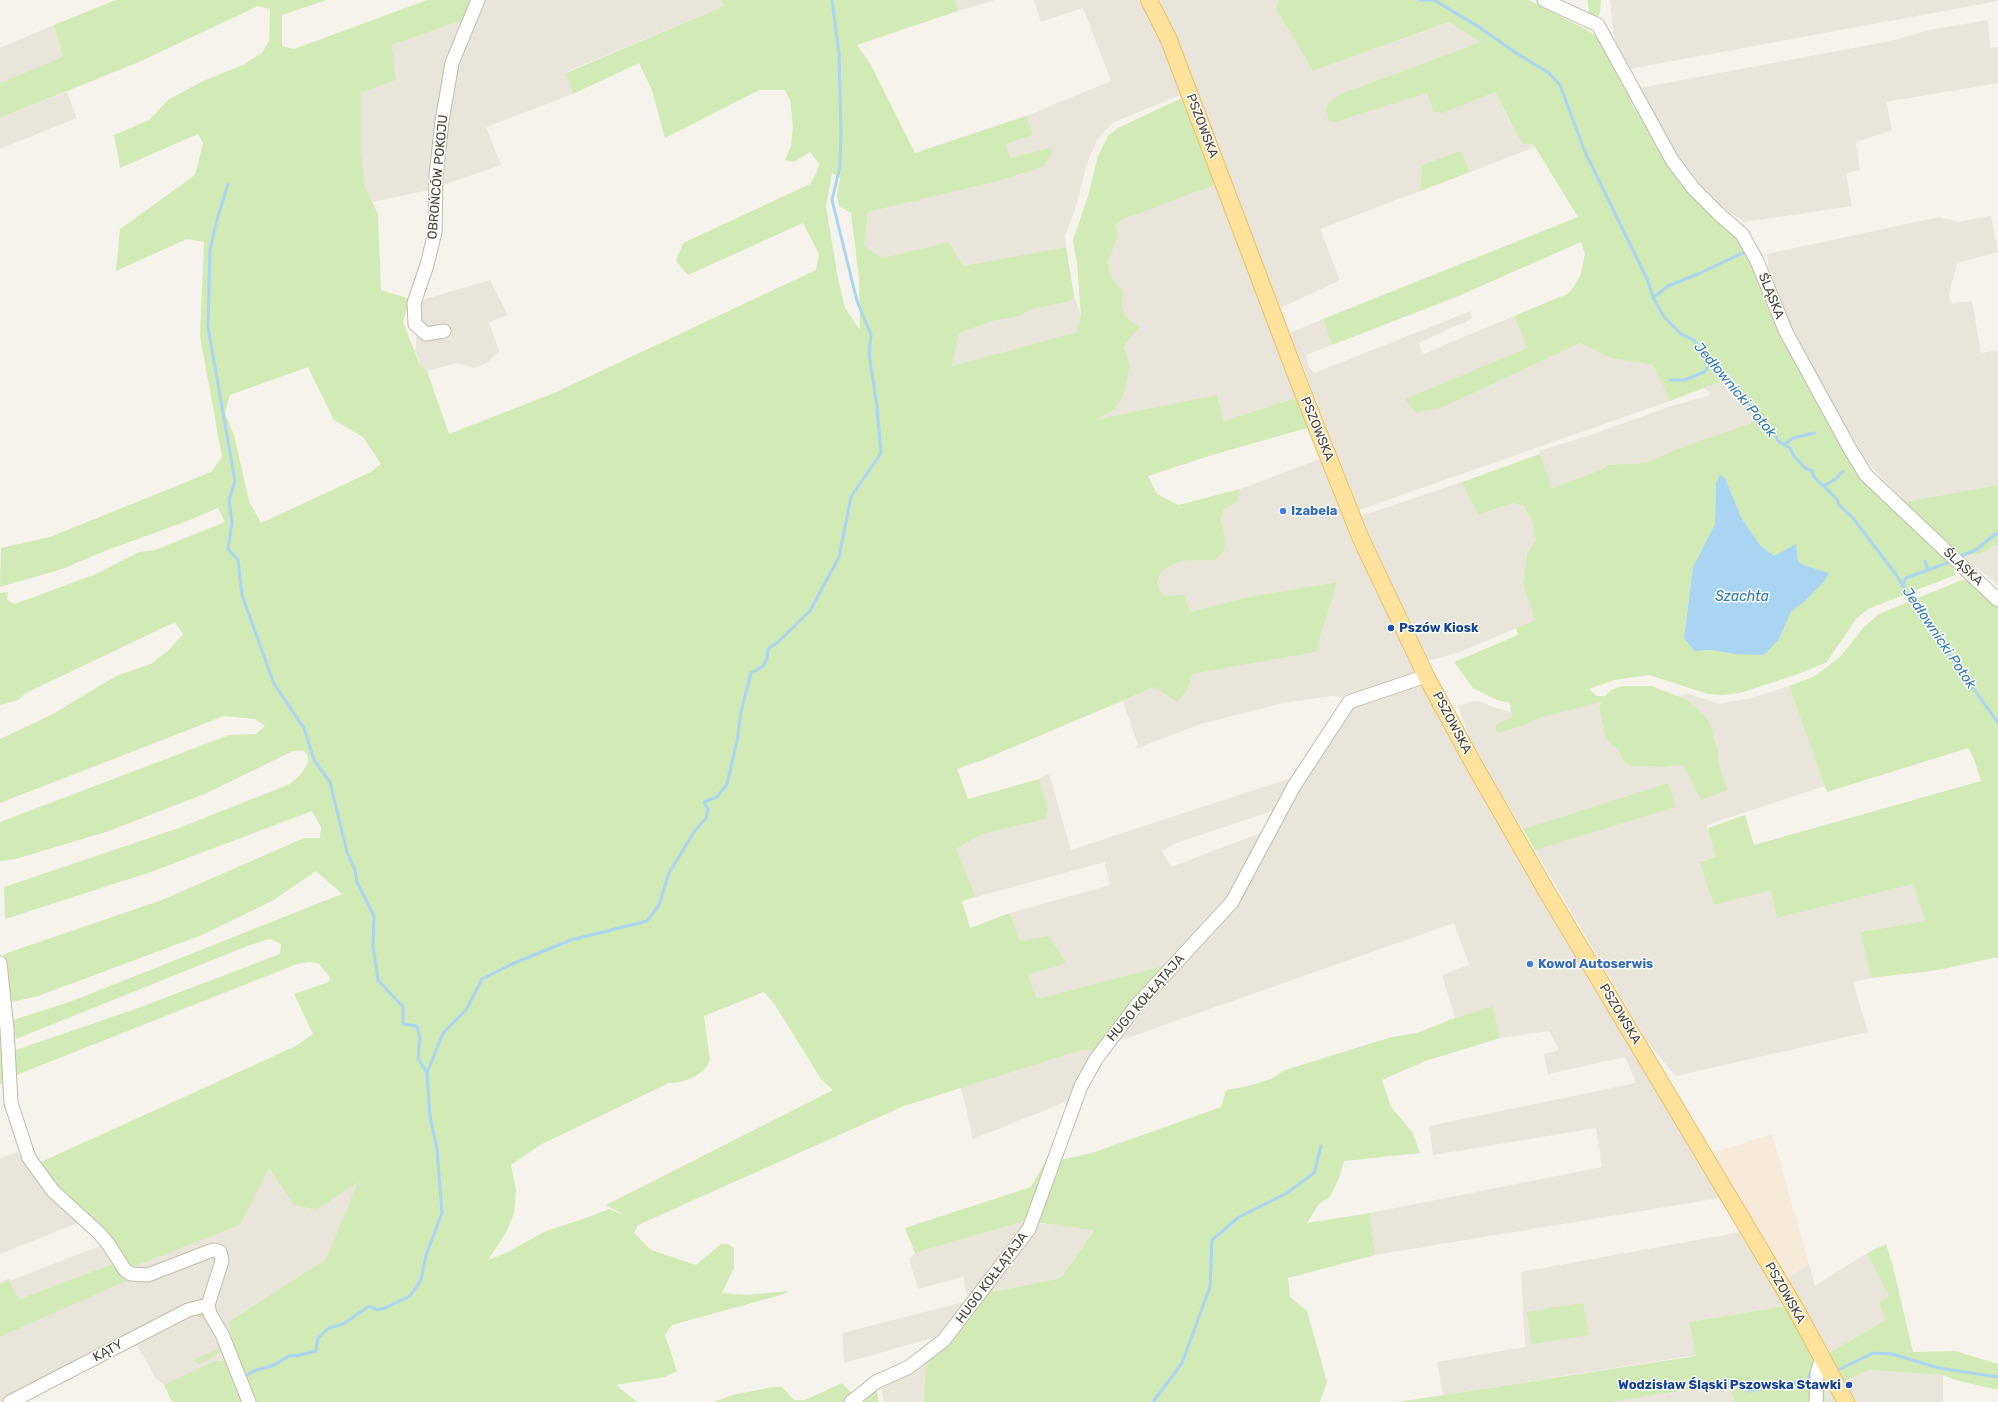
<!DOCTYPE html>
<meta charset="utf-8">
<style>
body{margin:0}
canvas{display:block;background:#f6f3ec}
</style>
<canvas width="1998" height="1402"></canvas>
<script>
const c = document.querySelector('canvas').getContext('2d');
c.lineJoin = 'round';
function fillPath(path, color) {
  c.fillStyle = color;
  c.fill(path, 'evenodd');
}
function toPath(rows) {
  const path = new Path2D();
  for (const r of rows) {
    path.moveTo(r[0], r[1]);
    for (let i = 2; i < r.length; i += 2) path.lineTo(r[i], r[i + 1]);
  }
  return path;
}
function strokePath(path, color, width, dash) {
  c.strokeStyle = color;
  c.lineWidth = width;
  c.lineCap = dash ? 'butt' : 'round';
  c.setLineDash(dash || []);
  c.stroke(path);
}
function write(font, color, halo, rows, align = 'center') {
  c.font = font + ' Rubik,sans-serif';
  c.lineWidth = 3;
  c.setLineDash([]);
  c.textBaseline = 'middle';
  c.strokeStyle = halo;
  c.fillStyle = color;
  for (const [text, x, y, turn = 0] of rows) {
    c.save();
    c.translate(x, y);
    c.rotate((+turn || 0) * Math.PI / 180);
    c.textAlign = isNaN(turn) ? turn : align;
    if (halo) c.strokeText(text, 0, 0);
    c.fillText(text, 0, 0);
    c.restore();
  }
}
fillPath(toPath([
 [474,0,721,0,724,6,566,72,573,94,486,127,501,165,429,190,372,202,365,187,361,149,361,93,396,80,392,45,463,20],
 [955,0,995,0,958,11],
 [1034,0,1143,0,1183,94,1112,123,1097,140,1087,163,1076,206,1065,236,1066,247,963,266,949,242,882,258,864,246,868,212,999,181,1043,167,1049,148,1010,158,1006,144,1033,135,1026,116,1111,81,1083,8,1041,22],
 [1160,0,1279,0,1276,9,1313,71,1450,22,1482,42,1343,93,1333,123,1427,93,1434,111,1443,113,1495,92,1510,122,1524,144,1532,144,1535,147,1470,172,1461,152,1422,165,1420,191,1320,229,1340,280,1280,308,1224,160],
 [1610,0,1998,0,1998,1,1629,69,1614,37],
 [1988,20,1990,48,1998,47,1998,83,1886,102,1892,130,1856,142,1860,170,1846,173,1852,206,1744,222,1712,200,1680,160,1639,88,1891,41,1929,30],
 [54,25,63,57,0,83,0,48],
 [67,92,77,118,0,149,0,118],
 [1217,184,1296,398,1223,421,1216,396,1095,419,1114,410,1130,365,1124,347,1132,337,1122,308,1123,292,1110,275,1108,260,1118,238,1116,225,1121,220],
 [1991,216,1998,252,1957,263,1949,294,1951,303,1972,301,1981,353,1998,350,1998,485,1905,502,1867,462,1827,396,1794,336,1769,274,1767,254,1939,217,1957,222],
 [490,280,508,315,489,322,499,351,487,363,474,368,457,363,427,371,421,365,415,352,420,307,422,300],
 [1074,296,1081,315,1077,332,952,366,959,333,993,321,1020,316,1029,310,1071,301],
 [1471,311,1472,318,1465,323,1457,325,1419,343,1423,354,1514,316,1527,348,1406,399,1416,413,1444,407,1580,343,1611,358,1653,365,1670,401,1359,510,1290,333,1323,319,1332,345,1306,355,1309,367,1314,373],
 [1722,381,1732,388,1759,422,1680,448,1645,463,1607,465,1603,469,1552,488,1539,451,1588,436,1671,406,1708,396,1710,393,1704,388],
 [1320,459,1417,673,1349,698,1332,696,1283,703,1201,724,1134,749,1138,745,1123,701,1155,687,1188,689,1192,674,1316,652,1337,582,1248,597,1190,612,1162,596,1157,582,1162,571,1181,561,1215,560,1226,541,1221,519,1224,509,1237,502,1240,489],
 [1462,482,1478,515,1513,503,1524,506,1532,521,1536,540,1527,553,1523,584,1535,620,1460,652,1431,660,1428,659,1405,613,1361,520,1361,516],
 [1998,543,1998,585,1963,556,1981,554],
 [1423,682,1721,1196,1720,1198,1375,1255,1370,1213,1602,1167,1596,1128,1433,1155,1429,1126,1636,1083,1625,1057,1548,1074,1544,1054,1559,1050,1549,1031,1500,1038,1493,1006,1455,1018,1442,975,1469,965,1454,923,1116,1042,1238,902,1299,785,1352,705],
 [1789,686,1825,786,1707,825,1715,857,1701,861,1771,890,1777,918,1913,884,1925,921,1860,932,1871,978,1853,982,1868,1032,1676,1076,1648,1043,1535,850,1675,807,1668,783,1523,829,1498,790,1470,738,1458,706,1473,701,1483,702,1490,706,1511,712,1512,718,1499,722,1499,733,1528,724,1538,718,1601,701,1599,708,1606,739,1617,749,1625,763,1631,766,1665,767,1683,765,1728,790,1718,762,1718,751,1709,720,1686,699,1678,695,1689,694,1720,704,1755,697],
 [1049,774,1071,850,1297,776,1278,809,1176,843,1162,851,1171,867,1266,831,1226,899,1170,964,1037,999,1028,975,1066,963,1020,941,1010,913,1110,885,1105,862,976,897,956,849,982,834,1046,819,1048,809,1039,779],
 [1094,1050,1068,1101,973,1139,961,1087,1078,1051],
 [17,1152,48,1193,80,1222,0,1254,0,1158],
 [269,1167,294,1205,315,1210,359,1181,326,1259,228,1322,240,1372,220,1360,164,1385,155,1377,136,1343,16,1402,0,1402,0,1337,134,1277,128,1269,240,1225],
 [1025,1221,1019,1235,943,1335,844,1363,842,1333,968,1301,963,1277,918,1289,909,1259,915,1253],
 [1036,1223,1094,1229,1061,1278,993,1292,994,1284],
 [1741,1232,1785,1306,1689,1322,1696,1355,1443,1395,1437,1362,1525,1347,1521,1272],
 [105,1244,115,1263,19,1299,9,1281,0,1284,0,1282,8,1279,12,1280],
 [1867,1253,1889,1296,1886,1320,1829,1353,1786,1279,1809,1264,1815,1286],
 [930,1358,925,1371,924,1402,884,1402,880,1383],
 [1869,1370,1943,1375,1943,1402,1856,1402,1845,1381],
 [1825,1377,1839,1402,1825,1402],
 [1730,1383,1734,1402,1611,1402]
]), '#eae5da');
fillPath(toPath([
 [1772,1134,1809,1264,1786,1279,1713,1153]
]), '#f7ead8');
fillPath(toPath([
 [116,0,327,0,282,15,282,46,294,49,427,0,474,0,463,20,392,45,396,80,361,93,361,149,365,187,378,214,381,290,410,299,403,322,419,363,427,371,449,434,554,393,816,270,819,254,803,223,688,275,676,261,683,243,810,184,817,172,819,164,810,152,793,162,785,160,791,146,793,126,790,100,785,90,759,90,665,138,652,90,639,63,573,94,566,73,724,6,721,0,955,0,958,11,857,45,870,63,915,153,1026,116,1033,135,1006,144,1010,158,1049,148,1053,151,1043,167,999,181,868,212,864,246,882,258,949,242,963,266,1066,247,1074,296,1071,301,1029,310,1020,316,993,321,959,333,952,366,1077,332,1081,315,1077,264,1073,240,1088,196,1098,156,1108,136,1118,128,1186,96,1217,184,1121,220,1116,225,1118,238,1108,260,1110,275,1123,292,1122,308,1126,317,1139,327,1124,347,1130,365,1123,397,1114,410,1097,419,1217,395,1223,421,1296,398,1307,428,1212,455,1148,476,1157,494,1178,505,1240,489,1237,502,1224,509,1221,519,1226,541,1224,551,1215,560,1181,561,1162,571,1157,582,1162,596,1184,595,1190,612,1248,597,1337,582,1316,652,1192,674,1188,689,1177,702,1155,687,980,761,957,769,968,799,1039,779,1048,809,1046,819,982,834,956,849,976,897,962,901,970,928,1010,913,1020,941,1049,936,1066,963,1028,975,1037,999,1170,964,1136,1000,1094,1050,1078,1051,904,1106,638,1225,634,1233,651,1250,696,1265,721,1244,728,1244,734,1248,734,1268,722,1293,747,1295,788,1291,784,1294,672,1325,665,1335,677,1371,665,1377,616,1385,637,1402,172,1402,164,1385,215,1361,225,1361,240,1372,228,1322,326,1259,358,1182,316,1210,294,1205,269,1168,240,1225,128,1269,46,1174,41,1162,296,1046,313,1034,294,994,329,982,330,977,318,963,309,962,297,964,14,1076,13,1051,141,1007,280,954,281,944,270,939,250,945,16,1039,13,1020,72,1001,342,894,316,871,272,901,202,935,38,996,8,1003,4,954,162,900,304,838,320,838,321,827,312,811,148,873,5,919,4,887,179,828,290,784,301,774,308,763,308,756,304,751,293,751,207,793,106,832,12,860,0,861,0,822,229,735,256,734,265,726,255,719,224,716,0,803,0,739,53,714,116,676,151,664,169,650,183,634,175,622,26,693,18,700,0,705,0,593,8,592,7,600,15,604,96,574,139,552,155,550,225,522,218,508,190,520,107,550,62,569,0,587,1,548,50,537,211,472,222,457,200,336,204,242,187,239,116,271,120,229,195,175,203,143,198,134,120,168,114,135,149,120,168,100,203,81,243,65,262,53,269,41,270,9,258,6,139,62,0,118,0,83,63,57,54,25],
 [832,173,840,178,837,196,839,206,851,213,859,278,860,330,845,308,838,279,826,207],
 [308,367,334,420,363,437,381,464,371,472,261,523,249,501,234,435,225,413,230,395],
 [764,992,775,1005,821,1079,833,1090,606,1205,624,1215,609,1209,580,1220,546,1231,506,1253,488,1260,507,1231,514,1213,516,1190,511,1165,540,1145,669,1083,681,1082,694,1077,704,1070,710,1061,704,1016],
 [1279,0,1529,0,1587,30,1599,38,1625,83,1631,103,1677,173,1734,234,1745,247,1860,472,1951,561,1955,575,1868,609,1856,619,1826,663,1795,675,1740,693,1722,695,1708,694,1649,675,1615,680,1589,689,1597,696,1605,696,1611,690,1622,686,1651,686,1686,699,1709,720,1718,751,1718,762,1728,790,1701,800,1683,765,1665,767,1631,766,1625,763,1617,749,1606,739,1599,708,1601,702,1538,718,1528,724,1499,733,1495,728,1499,722,1512,718,1510,703,1497,700,1473,688,1454,662,1518,635,1516,628,1535,620,1523,584,1527,553,1536,540,1532,521,1524,506,1513,503,1478,515,1462,482,1540,454,1552,488,1603,469,1607,465,1645,463,1680,448,1758,421,1733,389,1722,381,1670,401,1653,365,1611,358,1580,343,1444,407,1416,413,1405,399,1527,348,1514,316,1567,294,1573,288,1580,276,1585,254,1581,242,1456,297,1332,345,1323,319,1578,217,1535,147,1532,144,1524,144,1519,138,1495,92,1443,113,1434,112,1427,93,1333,123,1328,119,1326,109,1332,100,1343,93,1481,42,1449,22,1313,71,1276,9],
 [1725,478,1742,519,1760,545,1774,556,1796,545,1798,561,1803,565,1828,573,1824,582,1805,601,1791,612,1779,639,1734,654,1712,650,1694,651,1684,638,1693,567,1715,524,1716,483],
 [1588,0,1601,0,1600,13,1597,17,1589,16],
 [1461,151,1470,172,1420,191,1422,165],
 [1998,485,1998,543,1981,554,1963,556,1920,518,1905,502],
 [1962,580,1968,580,1998,605,1998,957,1938,970,1871,978,1860,932,1925,921,1913,884,1777,918,1771,890,1714,905,1700,862,1715,857,1708,828,1745,815,1754,845,1981,781,1974,759,1968,748,1827,792,1789,686,1815,676,1841,656,1864,627,1879,614],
 [1668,783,1676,807,1535,850,1523,829],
 [1493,1006,1500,1038,1425,1061,1382,1080,1391,1107,1413,1133,1420,1153,1344,1161,1339,1178,1330,1197,1319,1204,1307,1223,1370,1213,1375,1255,1288,1278,1290,1297,1307,1311,1327,1382,1320,1402,924,1402,925,1371,930,1358,994,1284,993,1292,1061,1278,1094,1230,1025,1221,915,1253,905,1228,1031,1187,1044,1164,1095,1152,1221,1107,1226,1090,1244,1087,1271,1079,1285,1070,1392,1037,1417,1033,1455,1018],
 [4,1027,2,1084,0,1084,0,1047,2,1046],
 [1886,1244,1893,1267,1913,1352,1955,1351,1998,1364,1998,1390,1955,1380,1943,1375,1869,1370,1845,1381,1829,1353,1886,1320,1879,1303,1889,1296,1867,1253],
 [115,1263,135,1277,0,1337,0,1284,9,1281,19,1299],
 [1583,1303,1589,1335,1532,1344,1527,1312],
 [1785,1306,1825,1377,1825,1402,1734,1402,1730,1383,1611,1402,1398,1402,1696,1356,1689,1322],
 [195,1309,202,1312,208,1318,207,1320,217,1329,223,1346,217,1355,199,1364,193,1360,221,1348,213,1326,204,1318,198,1317],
 [842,1383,854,1396,847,1402,714,1402,733,1395,772,1387,782,1387,794,1400,805,1400],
 [876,1389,879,1402,854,1402]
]), '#d2eab5');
fillPath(toPath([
 [1720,475,1725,478,1742,519,1760,545,1774,556,1796,544,1798,561,1803,565,1829,573,1824,582,1805,601,1791,612,1779,639,1764,655,1734,654,1712,650,1694,651,1684,638,1693,567,1715,524,1716,483]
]), '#a9d4f2');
strokePath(toPath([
 [1419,0,1434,0,1479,27,1516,53,1549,73,1560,85,1585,152,1647,279,1654,299,1664,317,1681,334,1694,340,1700,352,1756,412,1774,432,1778,441,1790,448,1794,456,1805,468,1812,471,1814,477,1837,499,1839,505,1853,518,1897,576,1915,606,1998,723],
 [228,184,217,220,210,250,208,327,235,481,229,500,232,523,228,549,238,560,242,595,274,684,304,728,314,760,330,782,347,852,355,870,357,882,374,916,373,946,378,980,403,1007,403,1024,417,1026,420,1039,418,1058,427,1073],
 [1653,298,1668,286,1698,274,1745,252],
 [1670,380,1685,380,1704,372,1711,364],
 [1784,445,1793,438,1814,433],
 [1824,486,1837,478,1843,471],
 [1961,556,1976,550,1995,534,1998,534],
 [1925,561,1928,570],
 [1902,586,1906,578,1950,562],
 [1840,1369,1873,1353,1892,1354,1939,1368,1998,1377],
 [245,1378,244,1377,256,1370,272,1366,291,1355,296,1356,316,1351,318,1338,329,1328,343,1324,368,1307,372,1307,377,1310,385,1308,410,1296,421,1280,426,1255,442,1213,437,1149,430,1116,427,1073,443,1033,466,1010,482,979,512,964,571,940,647,921,659,905,669,873,694,832,706,818,708,809,704,802,717,797,727,784,737,741,741,712,751,673,763,666,767,659,768,649,778,642,810,611,839,557,851,497,881,453,877,407,869,353,871,335,857,301,832,200,840,166,841,133,839,53,832,0],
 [1730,1383,1749,1391,1808,1380,1811,1371],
 [1153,1402,1182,1363,1210,1287,1212,1240,1239,1217,1287,1193,1314,1173,1321,1146]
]), '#a9d4f2', 3);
const minor = toPath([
 [1544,0,1598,25,1672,160,1693,188,1720,215,1742,234,1757,261,1786,332,1850,449,1866,475,1998,600],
 [444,331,426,334,415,324,414,303,427,265,435,232,436,176,442,121,452,63,478,0],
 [0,963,7,1029,11,1103,29,1158,53,1191,99,1233,109,1245,125,1270,131,1274,148,1275,210,1251,214,1250,220,1252,222,1261,208,1305],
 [10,1402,188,1310,208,1305,210,1314,222,1334,249,1402],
 [851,1402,876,1382,909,1367,944,1340,1029,1229,1081,1086,1096,1059,1137,1005,1232,902,1294,786,1349,702,1426,676],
 [1816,1402,1817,1373,1822,1358]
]);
const major = toPath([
 [1149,0,1169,40,1301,388,1361,539,1426,676,1473,763,1547,892,1794,1306,1846,1402]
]);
strokePath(minor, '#c2bbae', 15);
strokePath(major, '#e6c16a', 18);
strokePath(minor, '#fff', 13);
strokePath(major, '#ffe39c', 16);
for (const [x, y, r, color] of [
 [1283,511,4,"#3f7fe0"],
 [1391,628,4,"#1a4fb4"],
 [1530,964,4,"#3f7fe0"],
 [1849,1385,4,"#1a4fb4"]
]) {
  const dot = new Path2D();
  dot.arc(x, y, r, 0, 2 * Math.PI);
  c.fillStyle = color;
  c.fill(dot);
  strokePath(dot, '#fff', 1.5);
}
write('13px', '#4b4439', '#fff', [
 ["PSZOWSKA",1202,126,69],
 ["OBROŃCÓW POKOJU",438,177,-85],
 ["ŚLĄSKA",1771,296,68],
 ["PSZOWSKA",1317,429,68],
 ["ŚLĄSKA",1963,567,43],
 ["PSZOWSKA",1452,723,62],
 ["HUGO KOŁŁĄTAJA",1146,998,-49],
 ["PSZOWSKA",1620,1014,59],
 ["HUGO KOŁŁĄTAJA",992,1278,-53],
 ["PSZOWSKA",1785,1293,60],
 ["KĄTY",108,1351,-28]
]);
write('bold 13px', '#366cbe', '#fff', [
 ["Izabela",1291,511],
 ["Kowol Autoserwis",1538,964]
], 'left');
write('bold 13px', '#164399', '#fff', [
 ["Pszów Kiosk",1399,628],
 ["Wodzisław Śląski Pszowska Stawki",1841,1385,"right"]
], 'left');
write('italic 14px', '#2e7ab2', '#fff', [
 ["Jedłownicki Potok",1735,390,50],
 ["Szachta",1742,597],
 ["Jedłownicki Potok",1939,638,56]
]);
</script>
